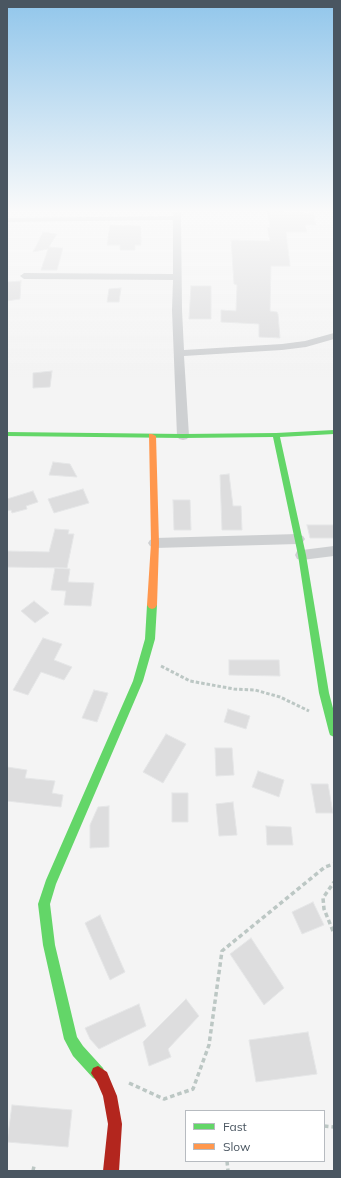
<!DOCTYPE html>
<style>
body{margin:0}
#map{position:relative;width:341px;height:1178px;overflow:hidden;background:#f4f4f4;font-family:Mulish,sans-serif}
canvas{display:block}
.frame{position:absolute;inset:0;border:8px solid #4a5661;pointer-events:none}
.legend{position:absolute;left:185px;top:1110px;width:140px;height:52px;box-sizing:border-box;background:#fff;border:1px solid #b7bbc0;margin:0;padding:5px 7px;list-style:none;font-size:12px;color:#4a5661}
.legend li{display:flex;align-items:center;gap:8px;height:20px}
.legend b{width:20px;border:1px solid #b7bbc0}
</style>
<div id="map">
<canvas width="341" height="1178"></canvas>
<div class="frame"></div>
<ul class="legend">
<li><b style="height:5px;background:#63d668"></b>Fast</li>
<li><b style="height:5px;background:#ff974d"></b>Slow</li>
</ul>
</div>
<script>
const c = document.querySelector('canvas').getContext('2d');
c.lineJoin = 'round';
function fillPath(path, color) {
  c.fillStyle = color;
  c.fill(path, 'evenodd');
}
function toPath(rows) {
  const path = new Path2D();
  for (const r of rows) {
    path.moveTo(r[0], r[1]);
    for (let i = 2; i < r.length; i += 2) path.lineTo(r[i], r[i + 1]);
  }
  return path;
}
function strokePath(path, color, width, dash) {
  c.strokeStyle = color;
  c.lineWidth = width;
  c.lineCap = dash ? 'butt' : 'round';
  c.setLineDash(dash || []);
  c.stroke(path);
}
const building = toPath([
 [268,212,313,213,316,225,305,225,307,232,286,232,290,266,271,266,270,311,277,312,278,314,280,338,259,337,259,324,221,322,221,310,236,311,237,285,234,284,231,240,270,241,267,227,270,228,268,212],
 [110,225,141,226,141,245,135,245,135,250,120,250,120,245,107,245,110,225],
 [43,232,57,234,49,247,63,248,57,270,41,270,48,249,33,252,43,232],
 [21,281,20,299,7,301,7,282,21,281],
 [191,286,211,286,211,319,189,319,191,286],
 [121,288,119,302,107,302,109,289,121,288],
 [52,371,50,387,33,388,33,373,52,371],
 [53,462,70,464,77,477,49,475,53,462],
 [229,474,233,506,241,506,242,530,222,530,220,475,229,474],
 [83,489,89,503,54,513,48,499,83,489],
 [33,491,38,502,26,506,27,509,12,513,11,510,7,511,7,499,33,491],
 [173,500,190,500,191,530,174,530,173,500],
 [307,525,334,525,334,538,310,538,307,525],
 [55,529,69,530,68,534,74,534,67,568,7,567,7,551,49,552,55,529],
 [55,568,70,569,68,582,94,583,91,606,64,605,66,591,51,590,55,568],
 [34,601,49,613,35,623,21,611,34,601],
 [43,638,62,644,54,660,72,667,64,680,41,672,28,695,13,690,43,638],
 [229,660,279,660,280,676,229,675,229,660],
 [94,690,108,693,97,722,82,718,94,690],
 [228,709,250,716,246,729,224,722,228,709],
 [166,734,186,744,163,783,143,772,166,734],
 [215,748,232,748,234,775,216,776,215,748],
 [7,767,27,770,25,778,55,781,52,793,63,795,61,807,7,801,7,767],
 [258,771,284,780,279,797,252,787,258,771],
 [311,784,328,784,333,813,316,813,311,784],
 [172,793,188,793,188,822,172,822,172,793],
 [233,802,237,835,219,836,216,804,233,802],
 [109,806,109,847,90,848,90,825,98,807,109,806],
 [266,826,291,827,293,845,267,845,266,826],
 [313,902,324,925,302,934,292,912,313,902],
 [100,915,125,972,110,980,85,923,100,915],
 [251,938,284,988,264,1005,230,954,251,938],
 [186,999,199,1016,168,1049,171,1057,149,1066,143,1042,186,999],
 [139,1004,146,1026,99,1049,90,1039,85,1028,139,1004],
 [308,1032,317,1074,256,1082,249,1040,308,1032],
 [12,1105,72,1110,68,1147,7,1142,12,1105]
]);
fillPath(building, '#ddddde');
strokePath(building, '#e5e6e7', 1);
strokePath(toPath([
 [161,666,190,681,234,689,255,690,280,697,309,711]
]), '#bcc7c4', 3, [3.5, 2]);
strokePath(toPath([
 [333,931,324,909,323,898,334,882],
 [129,1083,164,1099,193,1089,209,1045,222,951,325,867,334,864],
 [324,1126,334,1127],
 [227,1161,228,1171],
 [33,1171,34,1166]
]), '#bcc7c4', 3.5, [4.5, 3]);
fillPath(toPath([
 [173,212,181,212,182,310,184,350,282,344,305,341,334,333,334,339,306,347,282,350,184,356,189,436,187,439,183,440,179,439,177,436,172,310,173,280,24,279,20,276,24,273,173,274,173,220,7,222,7,218,173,216,173,212],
 [298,534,303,536,305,539,303,542,298,544,155,548,150,546,148,543,150,540,155,538,298,534],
 [334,546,334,556,302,560,297,559,295,555,297,551,302,550,334,546]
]), '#ced0d2');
fillPath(toPath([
 [334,430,334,434,280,437,306,555,329,693,334,712,334,737,330,735,329,732,319,693,298,555,273,437,183,438,7,436,7,432,183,434,276,433,334,430],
 [152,601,155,602,157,605,155,639,143,681,56,884,50,904,55,945,77,1037,83,1046,103,1068,105,1073,103,1078,98,1080,93,1078,73,1056,64,1039,43,945,38,904,46,880,133,681,145,639,147,605,149,602,152,601]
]), '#63d668');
fillPath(toPath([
 [149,434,152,434,156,436,159,543,157,605,155,608,152,609,149,608,147,605,151,543,149,434]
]), '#ff974d');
fillPath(toPath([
 [98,1066,107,1072,117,1096,122,1124,119,1171,103,1171,108,1124,103,1096,97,1082,91,1073,93,1068,98,1066]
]), '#b3261e');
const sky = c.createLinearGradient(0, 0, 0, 377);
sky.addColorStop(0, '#91c6eb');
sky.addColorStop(0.56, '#fafafa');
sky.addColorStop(1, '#fafafa00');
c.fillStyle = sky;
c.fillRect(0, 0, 341, 377);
</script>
